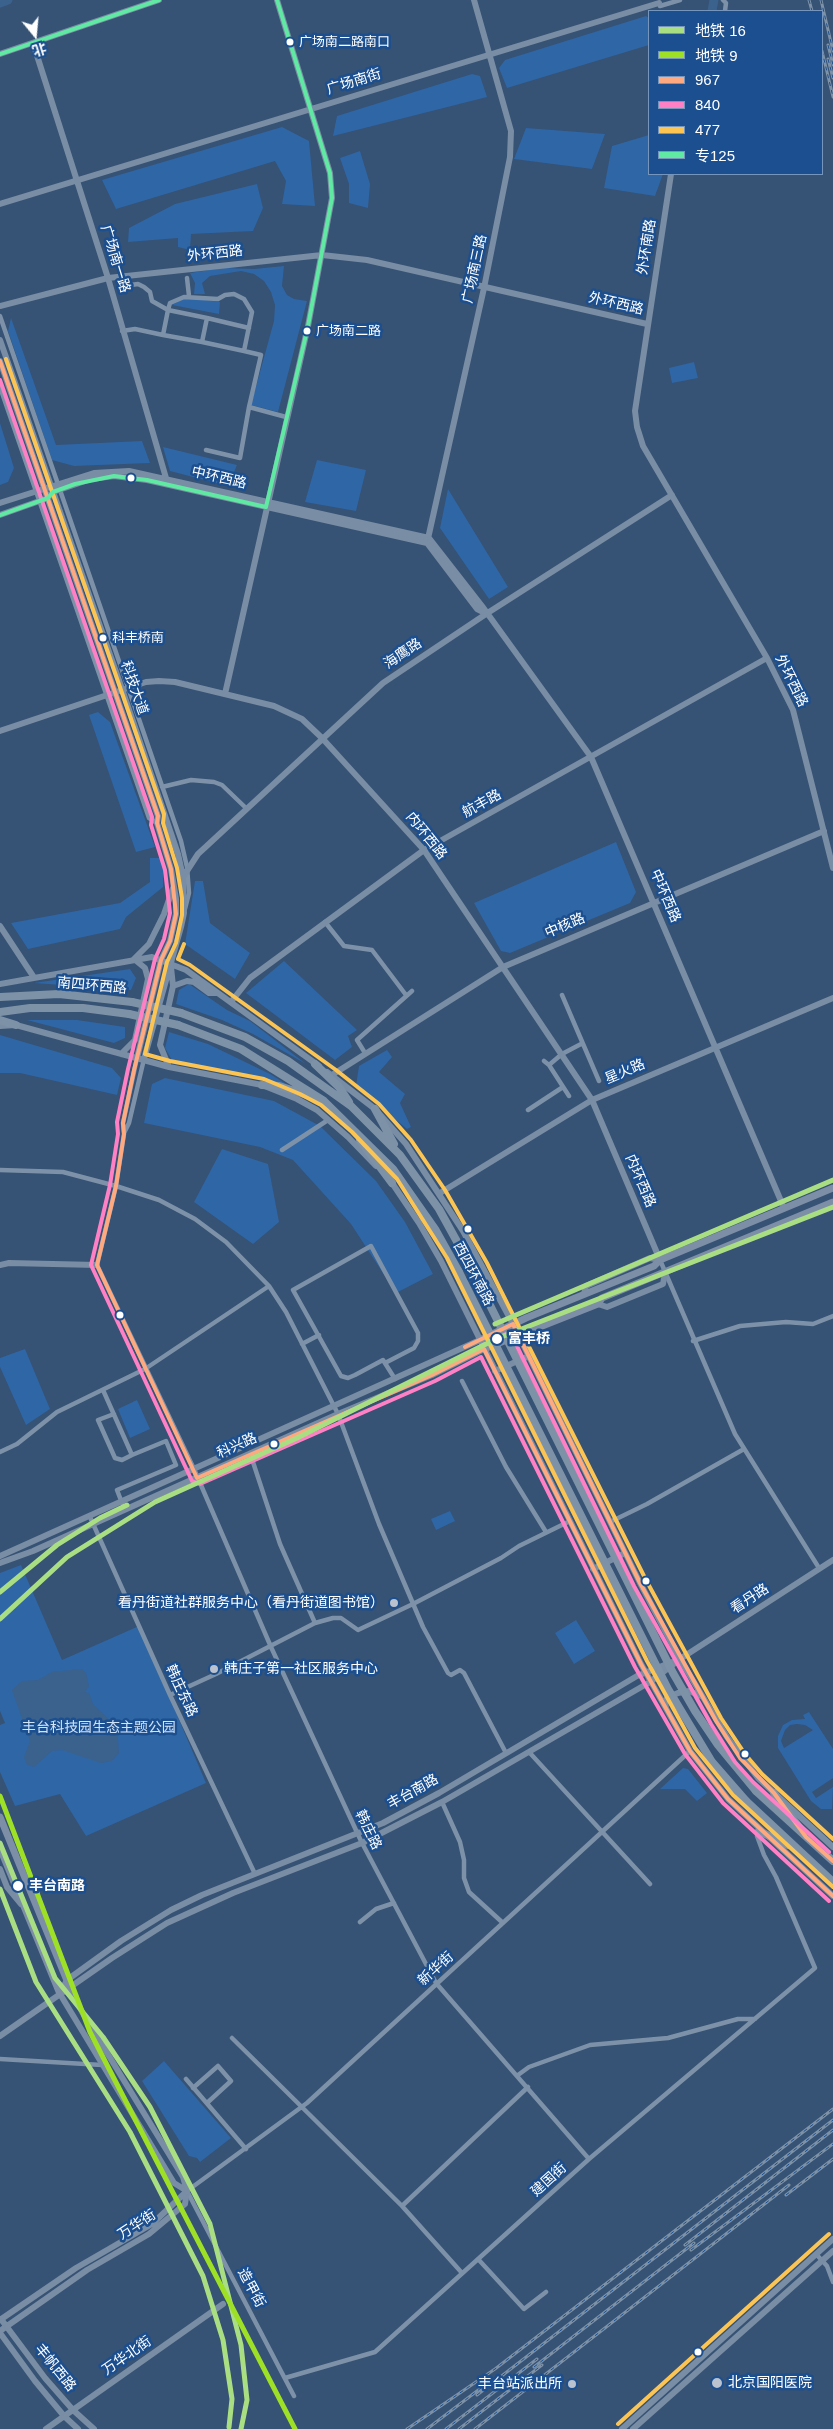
<!DOCTYPE html>
<meta charset="utf-8">
<style>
body{margin:0}
#map{position:relative;width:833px;height:2429px;overflow:hidden;background:#365274;font-family:Arial,"Noto Sans SC",sans-serif}
canvas{display:block}
.legend{position:absolute;left:648px;top:10px;width:175px;height:165px;box-sizing:border-box;background:#1b4f8f;border:1px solid #7695bc;margin:0;padding:6px 9px;list-style:none;font-size:15px;color:#fff}
.legend li{display:flex;align-items:center;gap:10px;height:25px}
.legend b{width:25px;border:1px solid #7695bc}
.north{position:absolute;left:10px;top:10px;width:50px;height:50px;-webkit-text-stroke:4px #1b4f8f;paint-order:stroke;rotate:163deg;font-size:14px;font-weight:700;line-height:20px;text-align:center;color:#fff}
.north::after{content:'';display:block;margin:auto;width:18px;height:22px;background:#fff;clip-path:polygon(50% 0,100% 100%,50% 72%,0 100%)}
</style>
<div id="map">
<canvas width="833" height="2429"></canvas>
<ul class="legend">
<li><b style="height:6px;background:#a9de83"></b>地铁 16</li>
<li><b style="height:6px;background:#9de026"></b>地铁 9</li>
<li><b style="height:6px;background:#ffa980"></b>967</li>
<li><b style="height:6px;background:#ff80c5"></b>840</li>
<li><b style="height:6px;background:#fcc553"></b>477</li>
<li><b style="height:6px;background:#60e9a3"></b>专125</li>
</ul>
<div class="north">北</div>
</div>
<script>
const c = document.querySelector('canvas').getContext('2d');
c.lineJoin = 'round';
function fillPath(path, color) {
  c.fillStyle = color;
  c.fill(path, 'evenodd');
}
function toPath(rows) {
  const path = new Path2D();
  for (const r of rows) {
    path.moveTo(r[0], r[1]);
    for (let i = 2; i < r.length; i += 2) path.lineTo(r[i], r[i + 1]);
  }
  return path;
}
function strokePath(path, color, width, dash) {
  c.strokeStyle = color;
  c.lineWidth = width;
  c.lineCap = dash ? 'butt' : 'round';
  c.setLineDash(dash || []);
  c.stroke(path);
}
function write(font, color, halo, rows, align = 'center') {
  c.font = font + ' Arial,"Noto Sans SC",sans-serif';
  c.lineWidth = 5;
  c.setLineDash([]);
  c.textBaseline = 'middle';
  c.strokeStyle = halo;
  c.fillStyle = color;
  for (const [text, x, y, turn = 0] of rows) {
    c.save();
    c.translate(x, y);
    c.rotate((+turn || 0) * Math.PI / 180);
    c.textAlign = isNaN(turn) ? turn : align;
    if (halo) c.strokeText(text, 0, 0);
    c.fillText(text, 0, 0);
    c.restore();
  }
}
fillPath(toPath([
 [646,16,649,18,649,45,507,88,499,68,505,60],
 [472,74,480,76,487,97,333,136,337,116],
 [282,127,309,141,315,206,282,204,286,181,275,161,116,209,102,180],
 [526,128,605,134,592,169,514,159],
 [649,135,649,174,663,174,655,196,604,188,612,146],
 [360,151,370,184,368,208,349,203,349,184,340,158],
 [257,184,263,208,253,231,191,234,190,250,178,247,178,238,128,242,129,228,175,204],
 [284,266,282,286,287,295,294,299,307,301,278,412,251,405,274,321,275,305,271,292,264,281,254,274,241,271,210,276,202,283,205,294,194,294,195,283,190,273,223,268,254,269],
 [183,299,200,299,220,302,219,314,172,305],
 [11,318,56,445,142,441,150,463,74,466,52,460,8,331],
 [694,362,698,378,672,383,669,368],
 [0,423,14,468,8,482,0,485],
 [163,447,237,465,228,486,170,471],
 [317,460,366,470,356,511,305,502],
 [448,489,508,587,489,599,440,528],
 [98,712,110,722,155,847,136,852,89,715],
 [616,842,636,892,630,903,510,953,501,951,474,903],
 [150,858,163,858,163,887,126,917,120,929,28,949,11,923,120,903,150,882],
 [195,881,203,881,210,923,250,953,235,979,185,944],
 [284,961,357,1030,348,1036,352,1047,335,1060,246,993],
 [130,969,136,978,131,990,34,983],
 [189,984,227,1010,250,1021,306,1064,253,1034,222,1020,176,1004,179,990],
 [27,1020,77,1020,125,1027,125,1038,114,1043],
 [169,1032,208,1044,270,1074,296,1090,278,1083,173,1062,165,1048],
 [0,1035,112,1068,121,1078,117,1095,20,1073,0,1073],
 [387,1050,392,1057,379,1072,405,1094,400,1103,411,1127,407,1129,356,1086,359,1066],
 [165,1078,274,1101,320,1126,376,1181,405,1222,433,1274,396,1293,351,1224,293,1160,260,1147,144,1123,152,1084],
 [222,1149,268,1164,279,1222,253,1244,194,1202],
 [25,1349,50,1409,26,1425,0,1367,0,1358],
 [137,1400,150,1429,130,1438,118,1409],
 [450,1511,455,1521,436,1530,431,1519],
 [21,1565,62,1660,139,1626,206,1783,86,1836,60,1794,15,1806,0,1772,0,1725,5,1723,0,1711,0,1573],
 [576,1620,595,1651,574,1664,555,1633],
 [809,1712,833,1749,833,1778,812,1792,816,1798,833,1787,832,1809,821,1809,811,1801,778,1748,778,1736,783,1725,792,1720,805,1719,803,1715],
 [797,1724,805,1725,813,1730,784,1748,781,1741,785,1730,790,1725],
 [683,1768,688,1769,707,1793,697,1801,685,1789,660,1789],
 [164,2061,231,2138,200,2162,197,2158,189,2156,142,2081]
]), '#2f66a5');
fillPath(toPath([
 [82,1669,86,1673,89,1686,85,1692,89,1693,93,1704,117,1727,119,1753,112,1761,101,1763,62,1750,52,1751,34,1767,27,1765,24,1757,30,1741,12,1690,22,1681,38,1680,52,1672]
]), '#3b618d');
strokePath(toPath([
 [0,3,8,0],
 [712,11,714,0]
]), '#3b618d', 9);
strokePath(toPath([
 [723,0,726,3,725,11],
 [660,6,680,0],
 [187,278,189,296],
 [131,285,138,284,144,287,150,292,152,301,168,310,170,303,184,297,218,299,225,295,234,294,244,299,252,312,244,351,202,342],
 [0,316,181,841,187,867,189,893,185,909],
 [207,318,168,310,163,335,202,342,207,318,249,328],
 [122,331,135,329,163,335],
 [244,351,261,355,249,407,286,417],
 [0,387,149,818,157,823],
 [206,450,240,458,249,407],
 [162,787,191,780,214,782,222,785,247,809],
 [325,922,344,946,372,950,406,995],
 [562,995,599,1081],
 [365,1053,357,1040,412,991],
 [137,1058,123,1123,124,1134,116,1186,97,1265,194,1469,271,1647,361,1841,436,1983,589,2159],
 [544,1061,549,1065,569,1096],
 [549,1065,562,1054,581,1044],
 [528,1110,563,1087],
 [124,1133,129,1123,144,1059],
 [282,1150,328,1120],
 [0,1170,63,1172,116,1186,159,1200,195,1219,226,1242,269,1286,286,1312,338,1414,379,1524,423,1627,448,1673,451,1675,460,1670,464,1673,506,1753],
 [660,1260,735,1434,819,1568],
 [693,1341,740,1326,786,1322,813,1324,833,1316],
 [302,1344,319,1335],
 [385,1363,414,1348,418,1341,418,1333,371,1246,293,1290,341,1376,348,1378,355,1375,383,1360,395,1379],
 [462,1381,506,1467,546,1532],
 [103,1390,132,1455,166,1441,176,1465,117,1490,122,1503],
 [114,1414,98,1420,115,1458,122,1460,132,1455],
 [0,1452,17,1444,57,1412,145,1369,269,1286],
 [250,1453,280,1544,315,1623],
 [90,1517,170,1695,255,1874],
 [610,1522,647,1504,744,1449],
 [170,1695,216,1674,315,1623,333,1618,341,1618,358,1630,413,1604,501,1558,519,1546,570,1521],
 [529,1752,650,1884],
 [442,1802,460,1842,464,1860,464,1878,469,1892,503,1923],
 [360,1922,376,1909,394,1903],
 [232,2038,402,2206,462,2273],
 [0,2059,102,2065],
 [518,2075,529,2067,590,2045,668,2038,738,2019,755,2019],
 [186,2079,246,2149],
 [193,2088,218,2066,231,2081,207,2103],
 [402,2206,528,2087],
 [816,2254,827,2266,833,2282],
 [478,2259,524,2309,546,2292],
 [285,2378,375,2352,589,2159,815,1968,776,1877,764,1855,757,1836,759,1831],
 [294,2396,187,2191,307,2103,690,1751]
]), '#7d92a8', 4.5);
strokePath(toPath([
 [33,43,108,278,166,478,165,481],
 [0,54,159,0],
 [671,174,635,411,637,427,643,446,767,658,793,710,833,868],
 [0,204,659,3],
 [0,306,108,278,322,255,367,260,647,324],
 [0,340,122,689,178,854,183,877,184,913,181,927,144,1059],
 [0,361,158,816,157,823,171,869,176,899,176,914,170,941,161,960,137,1058],
 [0,503,94,473,129,471,429,538,482,606,591,757,784,1208],
 [0,515,48,498,53,492,91,479,114,476,147,480,427,543,477,609,485,613],
 [427,543,484,288,510,157,511,131,474,0],
 [225,694,308,326,332,198,330,173,277,0],
 [0,731,146,682,159,681,175,682,274,706,302,719,322,738,424,850,592,1100,660,1260],
 [183,877,198,854,383,683,486,614,672,495],
 [0,926,33,976],
 [171,967,173,986],
 [0,984,152,957,186,970,319,1066],
 [231,1002,250,978,424,850,767,658],
 [0,1026,16,1025,169,1067,262,1085,297,1099,317,1110,348,1137,376,1166],
 [121,1054,135,1040,148,979,145,968,134,959,149,944,164,914,173,888],
 [169,1067,160,1045,173,986,187,981,194,982,209,993,217,993],
 [327,1072,375,1109,406,1144,463,1231,513,1324,640,1583,680,1659,727,1737,758,1778,833,1847],
 [332,1075,503,967,824,831],
 [390,1180,419,1223,441,1261,641,1664,690,1751,728,1799,833,1896],
 [440,1193,592,1100,833,998],
 [0,1265,9,1263,97,1265],
 [584,1294,586,1286,650,1258,660,1260],
 [598,1304,607,1307,663,1284,665,1273],
 [495,1371,529,1356],
 [0,1556,480,1340],
 [0,1563,33,1551,338,1414,432,1375,484,1349],
 [593,1569,625,1553],
 [666,1708,665,1702,667,1698,678,1693,689,1691,701,1696],
 [0,1869,7,1887,21,1904],
 [60,1993,67,1980,121,1941,171,1910,202,1895,383,1823,439,1793,637,1676,672,1662],
 [60,1994,174,2183,187,2191],
 [0,2036,112,1958,167,1923,233,1893,362,1843,442,1802,650,1682,680,1659,833,1560],
 [1,2319,45,2378,73,2410,94,2429],
 [0,2320,76,2268,152,2224,187,2191],
 [0,2331,87,2270,149,2234,185,2204,187,2191,183,2177,82,2012,70,1988],
 [0,2333,35,2381,64,2416,78,2429],
 [46,2429,223,2304],
 [622,2429,833,2239],
 [633,2429,833,2251]
]), '#798da4', 6);
strokePath(toPath([
 [480,1340,526,1318,654,1266,660,1260,833,1188],
 [484,1349,598,1304,602,1298,833,1202],
 [0,1817,70,1988],
 [0,1848,60,1994]
]), '#7d8ea7', 7);
strokePath(toPath([
 [0,997,59,994,132,1002],
 [0,1012,30,1008,83,1008,129,1014],
 [181,1013,245,1037,288,1061,351,1106,400,1155,439,1209,471,1267],
 [0,1020,16,1025],
 [178,1025,241,1049,324,1101,393,1169,435,1229,459,1272],
 [315,1064,339,1087,349,1102],
 [262,1085,279,1086,313,1097],
 [375,1109,394,1144],
 [360,1140,392,1183],
 [756,1791,833,1861],
 [774,1793,799,1827],
 [746,1801,833,1882],
 [759,1831,788,1845]
]), '#7e92a7', 8);
const rail = toPath([
 [809,0,812,11],
 [821,0,833,51],
 [828,45,833,65],
 [822,51,833,97],
 [828,59,833,78],
 [786,2195,833,2159],
 [685,2245,833,2130],
 [691,2250,833,2144],
 [534,2367,694,2243],
 [477,2395,833,2120],
 [407,2429,495,2369,833,2109],
 [427,2429,481,2388],
 [446,2429,537,2359],
 [459,2429,542,2365],
 [475,2429,789,2185]
]);
strokePath(rail, '#7e92a7', 3);
strokePath(rail, '#1b4f8f', 1, [4]);
strokePath(toPath([
 [132,1002,181,1013],
 [129,1014,178,1025],
 [471,1267,673,1673,695,1711,718,1745,756,1791],
 [459,1272,668,1689,712,1762,746,1801]
]), '#7e92a7', 8);
strokePath(toPath([
 [0,361,158,816,157,823,171,869,176,914,170,941,161,960,134,1070,123,1123,124,1134,116,1186,97,1265,197,1478,432,1375,484,1349,641,1664,690,1751,728,1799,833,1896],
 [465,1347,513,1324,640,1583,716,1721,740,1758,774,1793,806,1837,833,1861]
]), '#ffa980', 4);
strokePath(toPath([
 [0,380,152,817,151,825,165,870,170,913,164,939,155,959,128,1069,117,1122,118,1134,110,1185,91,1265,192,1481,200,1484,435,1381,481,1357,635,1667,685,1754,723,1803,829,1901],
 [468,1353,510,1332,634,1586,711,1724,735,1762,753,1782,829,1852]
]), '#ff80c5', 4);
strokePath(toPath([
 [6,359,164,814,163,823,177,868,182,898,182,915,176,943,167,962,145,1054,170,1061,264,1079,300,1094,321,1105,352,1132,397,1179,447,1258,647,1661,695,1748,733,1795,833,1887],
 [184,944,178,959,190,965,336,1070,379,1104,411,1140,445,1190,487,1263,646,1580,721,1718,745,1754,762,1774,833,1839],
 [618,2424,829,2234]
]), '#fcc553', 4);
strokePath(toPath([
 [0,54,159,0],
 [0,515,48,498,53,492,75,484,114,476,147,480,266,507,308,326,332,198,330,173,277,0]
]), '#60e9a3', 4);
strokePath(toPath([
 [495,1324,833,1180],
 [0,1592,57,1545,100,1518,127,1505],
 [0,1619,67,1557,155,1502,297,1438,496,1339,833,1207],
 [0,1843,55,1978,103,2037,150,2107,210,2224,241,2345,247,2400,241,2429],
 [0,1889,36,1982,130,2132,203,2276,223,2340,232,2399,229,2427]
]), '#a9de83', 5);
strokePath(toPath([
 [0,1796,90,2032,295,2429]
]), '#9de026', 5);
for (const [x, y, r, color] of [
 [290,42,4.5,"#fff"],
 [307,331,4.5,"#fff"],
 [131,478,4.5,"#fff"],
 [103,638,4.5,"#fff"],
 [468,1229,4.5,"#fff"],
 [120,1315,4.5,"#fff"],
 [497,1339,6,"#fff"],
 [274,1444,4.5,"#fff"],
 [646,1581,4.5,"#fff"],
 [394,1603,5,"#b9c2ce"],
 [214,1669,5,"#b9c2ce"],
 [745,1754,4.5,"#fff"],
 [18,1886,6,"#fff"],
 [698,2352,4.5,"#fff"],
 [717,2383,6,"#b9c2ce"],
 [572,2384,5,"#b9c2ce"]
]) {
  const dot = new Path2D();
  dot.arc(x, y, r, 0, 2 * Math.PI);
  c.fillStyle = color;
  c.fill(dot);
  strokePath(dot, '#1b4f8f', 2);
}
write('13px', '#fff', '#1b4f8f', [
 ["广场南二路南口",299,42],
 ["广场南二路",316,331],
 ["科丰桥南",112,638]
], 'left');
write('14px', '#fff', '#1b4f8f', [
 ["广场南街",354,82,-17],
 ["外环南路",647,247,-81],
 ["外环西路",215,254,-6],
 ["广场南一路",115,259,73],
 ["广场南三路",475,269,-78],
 ["外环西路",616,304,13],
 ["中环西路",219,478,13],
 ["海鹰路",403,654,-34],
 ["外环西路",791,681,64],
 ["科技大道",134,688,71],
 ["航丰路",482,804,-29],
 ["内环西路",426,836,51],
 ["中环西路",665,896,67],
 ["中核路",565,926,-23],
 ["南四环西路",92,986,5],
 ["星火路",625,1072,-23],
 ["内环西路",640,1181,67],
 ["西四环南路",473,1274,62],
 ["科兴路",237,1446,-24],
 ["看丹路",750,1599,-33],
 ["韩庄东路",181,1691,65],
 ["丰台南路",413,1792,-29],
 ["韩庄路",368,1830,64],
 ["新华街",436,1969,-42],
 ["建国街",549,2180,-42],
 ["万华街",137,2225,-33],
 ["造甲街",251,2288,62],
 ["万华北街",127,2356,-35],
 ["丰帆西路",55,2368,51]
]);
write('bold 14px', '#fff', '#1b4f8f', [
 ["富丰桥",508,1339],
 ["丰台南路",29,1886]
], 'left');
write('14px', '#fff', '#1b4f8f', [
 ["看丹街道社群服务中心（看丹街道图书馆）",384,1603],
 ["韩庄子第一社区服务中心",224,1669,"left"],
 ["北京国阳医院",728,2383,"left"],
 ["丰台站派出所",562,2384]
], 'right');
write('14px', '#cfe3fa', '#1b4f8f', [
 ["丰台科技园生态主题公园",99,1728]
]);
</script>
